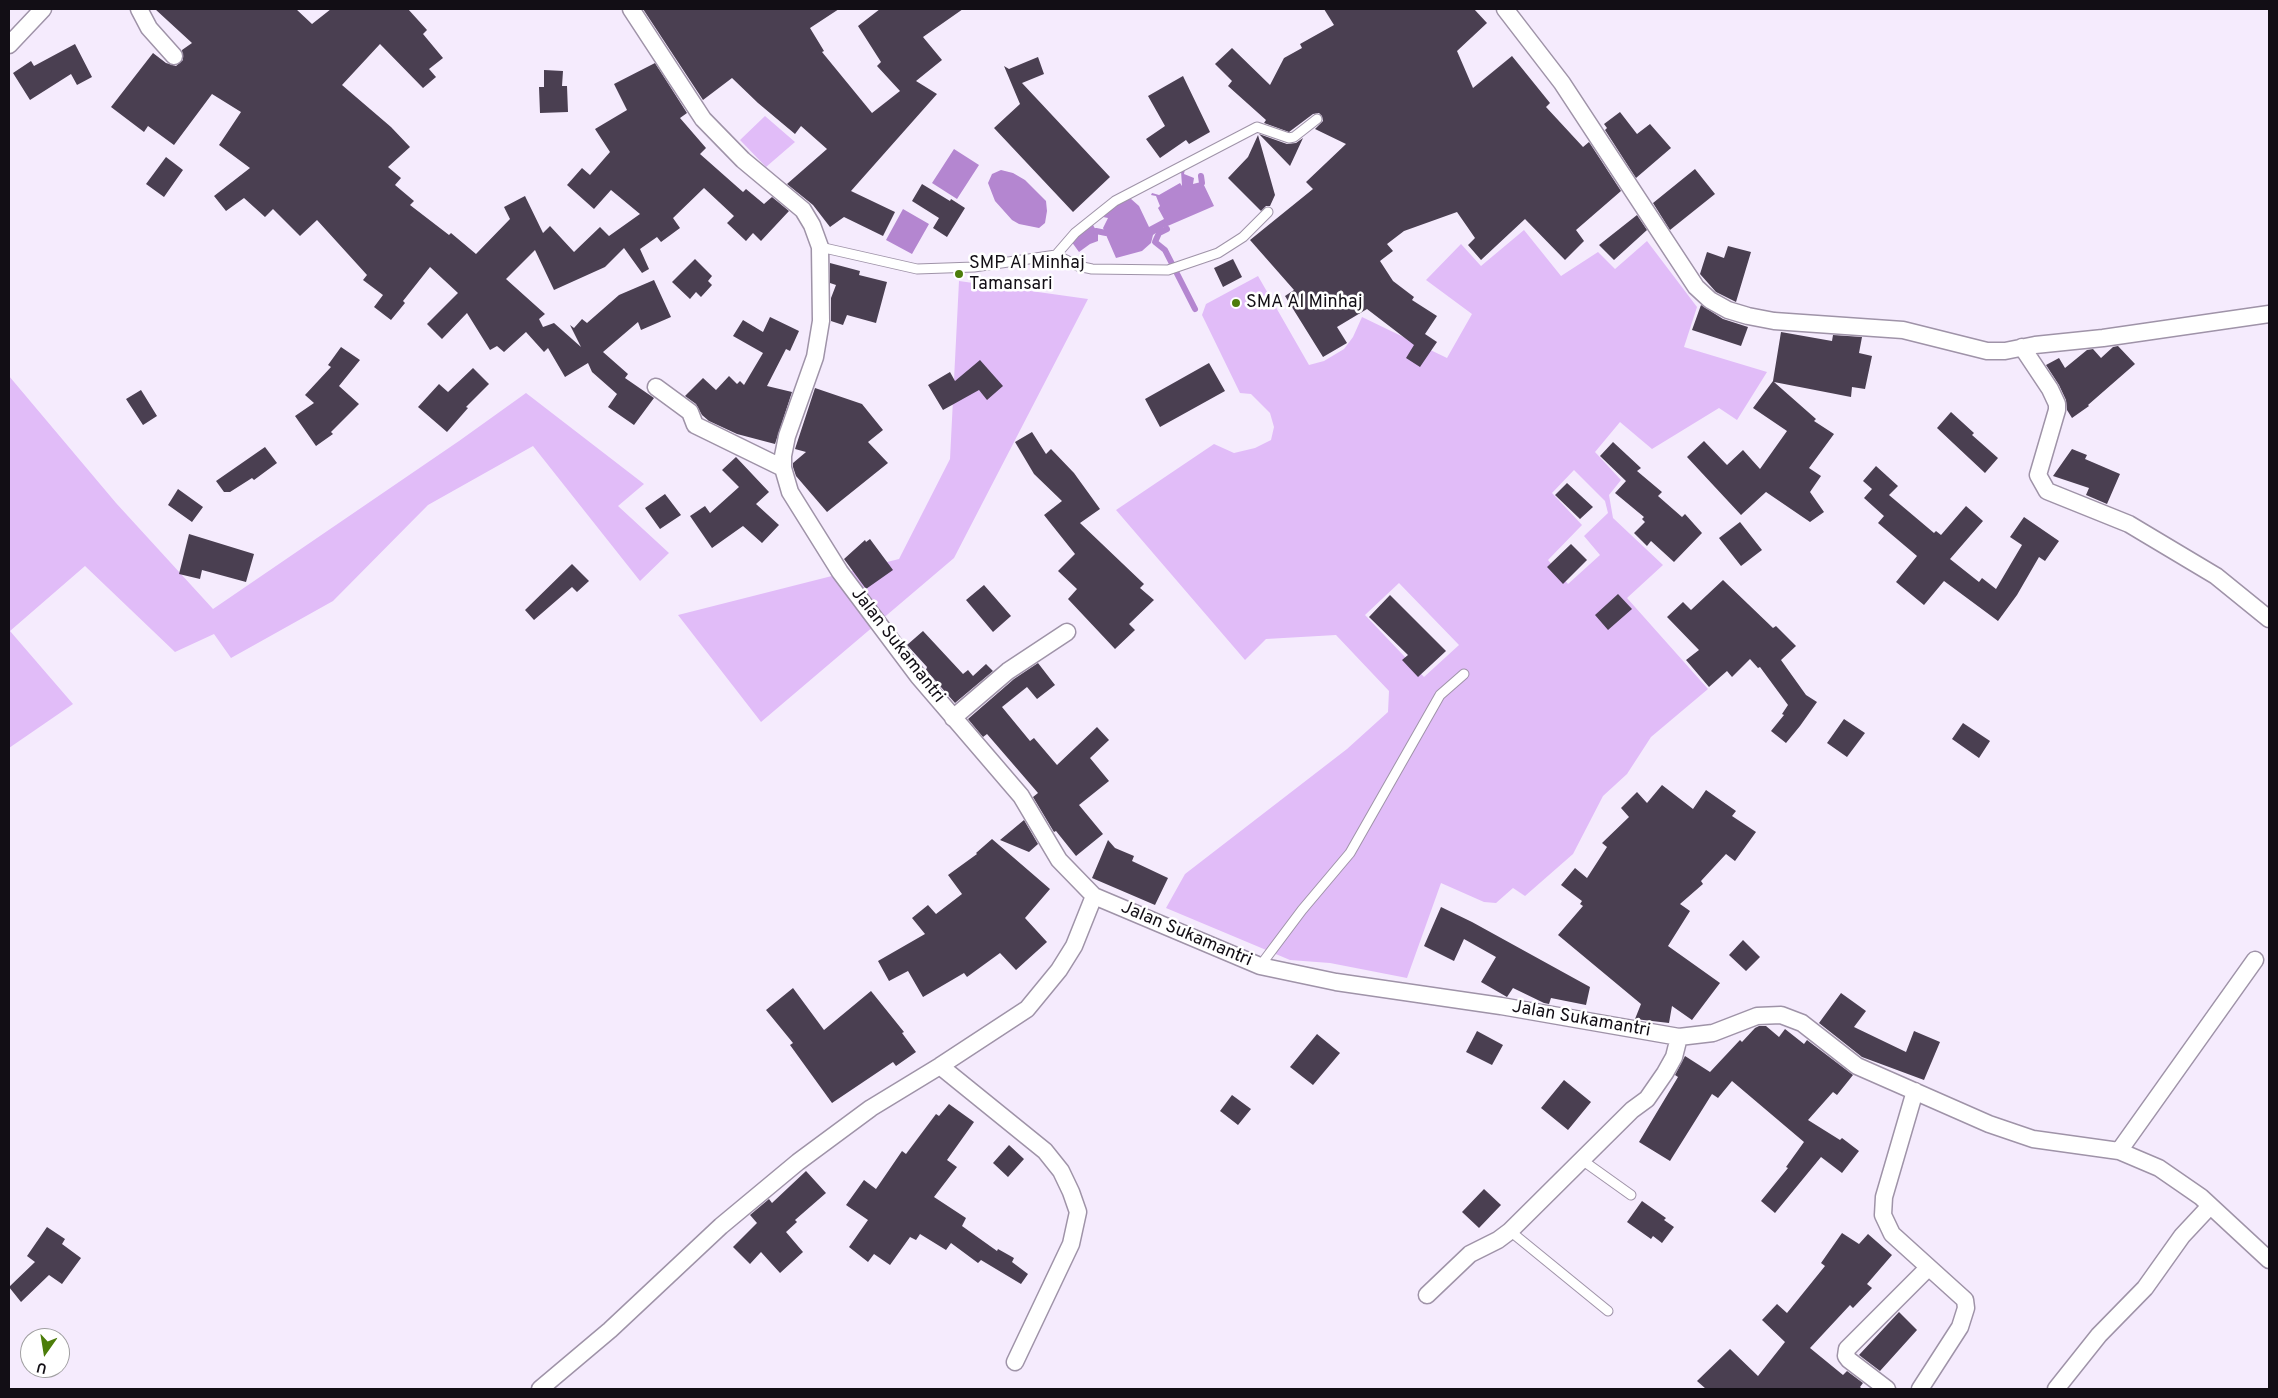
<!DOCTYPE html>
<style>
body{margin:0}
#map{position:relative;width:2278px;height:1398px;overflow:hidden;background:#f5ebfd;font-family:Overpass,sans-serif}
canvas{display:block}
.frame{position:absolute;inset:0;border:10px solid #120e15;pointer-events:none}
.north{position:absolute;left:20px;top:1328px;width:50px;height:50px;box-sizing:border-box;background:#fff;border:1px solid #a09fa1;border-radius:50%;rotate:193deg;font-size:14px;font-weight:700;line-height:20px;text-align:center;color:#120e15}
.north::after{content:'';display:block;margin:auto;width:18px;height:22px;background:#4c7d0a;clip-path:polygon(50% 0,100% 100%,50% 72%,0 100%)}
</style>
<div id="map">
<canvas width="2278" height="1398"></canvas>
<div class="frame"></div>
<div class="north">U</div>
</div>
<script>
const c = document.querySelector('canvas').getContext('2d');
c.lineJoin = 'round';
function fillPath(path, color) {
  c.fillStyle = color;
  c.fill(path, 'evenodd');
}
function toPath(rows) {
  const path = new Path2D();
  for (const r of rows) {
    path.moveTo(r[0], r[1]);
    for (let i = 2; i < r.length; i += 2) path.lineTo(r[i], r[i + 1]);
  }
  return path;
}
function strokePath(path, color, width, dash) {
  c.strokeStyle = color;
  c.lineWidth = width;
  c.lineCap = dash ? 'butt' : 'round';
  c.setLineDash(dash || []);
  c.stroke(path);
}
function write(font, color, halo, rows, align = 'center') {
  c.font = font + ' Overpass,sans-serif';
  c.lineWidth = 5;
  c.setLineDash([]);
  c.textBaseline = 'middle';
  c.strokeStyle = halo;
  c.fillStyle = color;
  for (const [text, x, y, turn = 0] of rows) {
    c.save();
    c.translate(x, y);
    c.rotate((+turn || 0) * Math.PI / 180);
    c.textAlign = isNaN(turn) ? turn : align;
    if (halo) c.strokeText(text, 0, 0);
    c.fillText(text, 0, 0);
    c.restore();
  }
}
fillPath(toPath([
 [765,116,795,142,766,167,740,140],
 [1524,230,1561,276,1598,252,1615,269,1647,241,1697,307,1684,347,1767,372,1737,420,1719,408,1652,449,1620,422,1595,452,1621,480,1609,495,1613,518,1663,565,1627,598,1708,689,1651,737,1627,774,1603,796,1573,854,1525,896,1513,888,1496,903,1484,902,1441,883,1407,978,1330,963,1290,960,1166,908,1185,874,1347,749,1388,712,1389,691,1336,635,1266,639,1245,660,1116,510,1214,444,1234,453,1255,448,1271,440,1274,427,1270,413,1251,394,1240,393,1202,315,1206,304,1258,276,1309,365,1324,361,1344,349,1353,337,1362,317,1447,358,1472,314,1426,280,1461,244,1481,266],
 [1574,470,1605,501,1608,513,1584,536,1600,555,1568,584,1548,560,1582,525,1552,493],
 [1399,583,1459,645,1424,677,1365,615],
 [959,281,1088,299,954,558,761,722,678,615,899,559,950,459],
 [9,376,116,503,213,609,459,441,526,393,644,484,618,506,669,553,640,581,533,446,428,505,333,601,231,658,214,634,175,652,85,566,10,631,73,704,9,748]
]), '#e1bcf8');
fillPath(toPath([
 [954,149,979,165,957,199,932,183],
 [1185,169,1184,174,1194,178,1193,184,1201,182,1203,183,1214,206,1163,228,1153,235,1151,243,1142,251,1116,258,1103,228,1108,218,1103,217,1108,210,1125,197,1130,198,1139,206,1149,227,1164,219,1158,208,1160,206,1156,196,1151,195,1152,193,1159,195,1180,183,1182,186,1181,171],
 [1001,170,1013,173,1025,180,1046,201,1047,211,1045,223,1039,228,1019,224,1012,220,995,201,988,183,992,174],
 [903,209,929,224,912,254,886,240],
 [1093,225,1098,234,1098,241,1090,244,1079,252,1071,241]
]), '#b486d0');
strokePath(toPath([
 [1201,176,1202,183],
 [1167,229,1159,233,1155,242,1165,250,1195,309],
 [1096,231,1106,233]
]), '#b486d0', 6);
fillPath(toPath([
 [155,9,296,9,312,24,331,9,408,9,427,30,423,34,443,58,429,69,436,77,423,88,380,44,342,85,391,127,410,147,388,167,401,178,395,185,414,201,410,205,449,235,451,233,476,254,510,219,504,207,525,196,543,233,550,226,574,252,600,227,609,236,640,214,611,190,594,209,567,185,582,168,590,175,610,152,595,129,627,110,614,84,655,63,687,113,680,118,706,148,700,154,743,192,746,189,764,204,772,197,789,211,761,241,753,233,746,241,727,223,734,216,704,188,673,218,680,228,661,242,657,237,640,249,649,269,642,273,624,248,605,267,554,290,535,250,506,279,545,314,539,319,543,327,554,323,581,347,570,325,574,328,582,319,587,323,619,295,654,280,671,317,641,330,638,322,603,352,628,374,625,378,654,398,634,425,608,407,617,394,592,372,588,363,565,377,548,348,544,352,526,332,504,352,497,346,490,350,467,313,442,339,427,324,458,293,430,267,403,301,405,303,391,320,374,307,383,295,363,280,367,275,317,220,300,236,273,209,265,217,244,198,226,211,214,196,250,168,219,145,241,112,212,94,174,145,148,126,144,132,111,107,153,53,166,63,176,66,183,60,182,50,192,43],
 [643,9,839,9,810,28,824,51,822,52,872,113,900,91,877,66,881,62,858,26,880,9,963,9,923,37,942,60,916,81,937,94,851,191,895,212,883,236,844,217,830,227,813,205,787,184,827,149,801,126,795,134,758,103,732,78,703,100],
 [1324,9,1474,9,1487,23,1457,51,1473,88,1512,56,1550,103,1546,107,1583,147,1589,142,1621,191,1576,230,1584,241,1565,260,1525,219,1481,260,1468,245,1475,238,1457,212,1404,231,1387,244,1393,251,1380,261,1393,281,1414,297,1412,300,1437,316,1425,334,1437,342,1420,367,1406,358,1414,345,1367,309,1337,327,1347,343,1323,357,1285,296,1294,290,1250,240,1313,189,1306,182,1346,144,1315,129,1323,121,1322,116,1319,113,1313,114,1289,132,1264,123,1266,120,1228,86,1232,81,1215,64,1232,48,1270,85,1284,58,1302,48,1300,44,1334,25],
 [75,44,92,77,77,85,71,74,30,100,13,73,31,61,34,66],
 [1038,57,1044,74,1022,83,1110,177,1073,212,994,128,1020,104,1004,66,1009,69],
 [544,70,563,71,562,86,567,86,568,112,540,113,539,87,544,87],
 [1183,76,1210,132,1189,144,1186,140,1160,158,1146,139,1165,126,1148,96],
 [1620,112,1637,134,1650,124,1671,148,1636,178,1605,130,1607,128,1604,124],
 [1259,134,1287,144,1296,143,1303,138,1290,166],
 [1258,135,1275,195,1270,206,1266,206,1261,211,1228,178,1248,157],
 [166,157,183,170,164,197,146,184],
 [1695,169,1715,194,1670,230,1653,203],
 [922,184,950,201,951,199,965,208,947,237,933,228,939,218,912,201],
 [1637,215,1647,230,1614,260,1599,245],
 [1728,246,1751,252,1736,302,1716,292,1700,274,1707,252,1724,258],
 [695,259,712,276,708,281,712,285,701,297,696,292,690,299,672,282],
 [1233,259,1242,277,1223,287,1214,268],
 [830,263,860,271,859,275,887,282,876,323,847,315,843,325,831,321,831,298,836,285,830,283],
 [1701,305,1723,319,1748,327,1741,346,1692,330],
 [770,317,799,331,790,351,786,349,767,386,792,392,775,444,737,434,709,421,702,415,696,404,685,396,703,378,716,390,729,376,737,384,740,381,744,385,763,353,733,336,743,320,763,332],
 [1781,332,1832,341,1833,335,1862,337,1859,353,1872,356,1865,389,1852,387,1851,397,1774,382,1816,419,1814,421,1834,434,1809,468,1821,476,1810,492,1824,512,1810,522,1766,492,1741,515,1687,457,1704,441,1727,465,1743,450,1760,469,1787,431,1753,408,1773,381],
 [2118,346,2135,364,2088,405,2089,406,2072,418,2067,410,2066,400,2059,385,2046,365,2059,358,2065,368,2087,350,2093,349,2101,358,2113,347],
 [341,347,360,360,339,386,359,404,331,432,333,434,316,446,295,416,314,403,305,395,331,367,328,365],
 [980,360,1003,386,987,400,979,390,943,410,928,385,950,372,955,381],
 [1209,363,1225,391,1160,427,1145,399],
 [473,368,489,384,466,407,468,408,447,432,418,407,439,384,448,392],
 [815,388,862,404,883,430,868,442,888,463,827,512,796,476,793,467,793,463,806,452,795,449],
 [141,390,157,416,143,425,126,399],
 [1951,412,1974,433,1972,435,1998,458,1985,473,1937,428],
 [1032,432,1046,454,1051,449,1074,473,1100,509,1080,523,1144,584,1140,588,1154,600,1129,624,1135,630,1115,649,1068,599,1077,589,1058,571,1075,554,1044,515,1062,501,1034,474,1015,442],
 [1613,442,1641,468,1637,471,1662,492,1658,496,1682,517,1685,514,1702,533,1674,562,1651,541,1647,546,1634,533,1645,522,1642,519,1644,517,1615,493,1626,481,1600,456],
 [265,447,277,463,254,480,252,478,230,492,224,492,216,481],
 [2072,449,2087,455,2085,459,2120,474,2107,504,2086,495,2089,488,2053,476],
 [736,457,769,492,756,504,779,525,762,543,743,526,712,548,690,516,705,506,710,513,739,487,722,470],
 [1876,466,1898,486,1889,495,1934,533,1936,531,1941,535,1966,506,1983,521,1950,559,1979,582,1982,578,1996,589,2022,545,2010,537,2024,517,2059,541,2045,561,2039,557,2017,595,1998,621,1944,581,1924,605,1896,582,1917,556,1878,523,1884,516,1864,498,1872,489,1863,481],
 [1567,483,1593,507,1580,519,1555,495],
 [178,489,203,507,192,522,168,505],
 [665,494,681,515,660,529,645,508],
 [1740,522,1762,550,1741,566,1719,538],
 [189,534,254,554,246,582,202,570,200,579,179,574],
 [870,539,893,570,866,589,844,559,865,540,866,542],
 [1571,544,1587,560,1563,584,1547,567],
 [572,564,589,581,577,592,572,587,534,620,525,610],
 [1723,580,1773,628,1776,626,1796,646,1781,660,1806,695,1817,702,1800,726,1786,743,1771,731,1784,715,1782,714,1788,705,1760,667,1758,668,1750,659,1732,677,1727,671,1709,687,1686,660,1699,650,1667,617,1683,602,1691,610],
 [984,585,1011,616,993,632,966,600],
 [1618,594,1632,609,1608,630,1595,615],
 [1390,595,1446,651,1418,677,1402,660,1408,655,1369,617],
 [923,631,963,674,968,670,973,676,986,664,993,671,955,703,926,670,927,667,907,645],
 [1038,663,1055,685,1037,699,1027,687,1002,707,1030,741,1034,738,1057,765,1097,727,1109,740,1090,758,1109,781,1079,805,1103,834,1076,856,1056,831,1054,832,1033,797,1038,793,987,734,983,737,968,719,1014,679],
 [1844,719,1865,733,1847,757,1827,743],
 [1963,723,1990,741,1979,758,1952,739],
 [1662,785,1693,809,1706,790,1736,811,1732,816,1756,832,1735,861,1726,854,1701,881,1703,884,1680,904,1690,911,1668,946,1720,983,1692,1020,1672,1006,1669,1023,1635,1019,1641,1004,1558,935,1583,906,1580,904,1582,901,1561,885,1575,868,1587,878,1607,847,1602,843,1629,817,1621,808,1637,792,1647,803],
 [1024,820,1038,844,1029,852,1000,840],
 [992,839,1050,889,1025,918,1047,942,1016,970,1000,953,967,977,964,973,923,997,908,971,889,981,878,961,925,934,912,918,928,905,936,914,962,894,948,875,977,854,976,853],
 [1108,840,1115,848,1134,856,1132,861,1168,878,1155,905,1092,878],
 [1441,907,1472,922,1590,987,1586,1005,1551,998,1549,1004,1544,1003,1513,988,1507,997,1481,982,1496,957,1464,939,1454,961,1424,946],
 [1743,940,1760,957,1746,971,1729,955],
 [793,988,824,1030,871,991,904,1032,902,1033,916,1052,896,1066,893,1062,832,1103,790,1045,793,1043,766,1010],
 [1841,993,1866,1011,1854,1027,1906,1052,1914,1031,1940,1042,1924,1080,1862,1057,1819,1023],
 [1759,1026,1766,1026,1779,1037,1785,1029,1804,1044,1807,1040,1853,1075,1837,1095,1833,1092,1808,1120,1840,1140,1842,1138,1859,1151,1842,1173,1821,1157,1775,1213,1761,1201,1788,1168,1786,1167,1804,1142,1732,1081,1718,1098,1712,1094,1670,1161,1639,1142,1678,1077,1675,1075,1685,1056,1710,1072,1740,1040,1742,1042,1755,1028],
 [1477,1031,1503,1045,1492,1065,1466,1052],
 [1317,1034,1340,1053,1313,1085,1290,1067],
 [1564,1080,1591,1102,1568,1130,1541,1108],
 [1232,1095,1251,1109,1238,1125,1220,1111],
 [949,1104,974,1122,947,1160,957,1167,934,1197,966,1218,962,1226,997,1251,998,1249,1014,1258,1012,1262,1028,1274,1021,1284,981,1260,978,1263,951,1243,946,1250,920,1234,916,1240,910,1237,890,1265,874,1254,868,1262,849,1247,868,1220,846,1205,864,1180,876,1189,902,1151,906,1154,936,1114,939,1116],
 [1009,1145,1024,1159,1008,1177,993,1163],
 [806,1171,826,1193,795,1220,797,1222,786,1232,803,1252,780,1273,761,1252,750,1264,733,1247,757,1223,750,1215,769,1199,772,1203],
 [1484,1189,1501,1205,1479,1228,1462,1212],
 [1642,1201,1666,1218,1664,1220,1674,1227,1662,1243,1653,1236,1651,1239,1627,1222],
 [47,1227,65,1239,62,1244,81,1258,62,1284,49,1275,21,1302,9,1287,35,1262,27,1256],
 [1842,1233,1859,1244,1868,1234,1892,1255,1867,1284,1872,1288,1853,1308,1850,1305,1810,1348,1843,1375,1847,1371,1863,1383,1860,1387,1862,1389,1706,1389,1697,1381,1730,1349,1758,1376,1785,1342,1762,1320,1777,1304,1787,1313,1825,1266,1821,1263],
 [1899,1312,1917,1330,1880,1371,1859,1355]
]), '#4a3f51');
const lane = toPath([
 [820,247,917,269,974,267,1056,255,1075,233,1115,201,1257,127,1289,138,1294,137,1317,119],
 [1056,255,1078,266,1092,269,1168,270,1218,253,1243,237,1268,212],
 [1260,966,1302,910,1350,853,1440,695,1464,674],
 [1582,1160,1631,1195],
 [1510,1231,1608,1311]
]);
const street = toPath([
 [139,9,149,28,174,56],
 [631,9,703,119,743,160,803,210,812,225,820,247,821,321,815,357,787,436,783,456,783,468,790,492,840,572,918,676,1021,796,1059,860,1094,896,1260,966,1336,982,1501,1006,1679,1037,1713,1033,1757,1016,1781,1015,1802,1023,1857,1066,1989,1124,2033,1139,2119,1151,2159,1168,2201,1197,2269,1260],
 [1505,9,1562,83,1696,287,1710,300,1728,310,1748,316,1774,321,1903,330,1987,351,2005,351,2035,345,2103,338,2269,314],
 [9,45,43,9],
 [2022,347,2050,389,2057,404,2057,410,2038,475,2047,491,2129,524,2144,533,2216,576,2269,619],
 [656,387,690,412,695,425,783,468],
 [953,718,1008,671,1067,632],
 [940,1066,1045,1151,1061,1171,1071,1192,1078,1212,1071,1244,1015,1362],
 [1915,1091,1884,1197,1883,1215,1892,1234,1965,1300,1966,1308,1960,1327,1920,1389],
 [2119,1151,2255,960],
 [1427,1295,1470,1254,1498,1240,1510,1231,1632,1110,1647,1099,1665,1073,1674,1057,1679,1037],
 [540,1389,610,1330,721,1226,798,1162,871,1108,940,1066,1027,1009,1059,970,1074,946,1094,896],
 [1887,1389,1849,1360,1846,1356,1847,1349,1928,1268],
 [2056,1389,2099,1335,2145,1288,2182,1236,2210,1206]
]);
strokePath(lane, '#9f93a8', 11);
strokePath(street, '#9f93a8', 19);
strokePath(lane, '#fff', 9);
strokePath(street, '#fff', 16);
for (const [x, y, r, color] of [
 [959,274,5,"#4c7d0a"],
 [1236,303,5,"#4c7d0a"]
]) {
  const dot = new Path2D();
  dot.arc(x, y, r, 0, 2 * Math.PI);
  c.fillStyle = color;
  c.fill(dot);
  strokePath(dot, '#fff', 2);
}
write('18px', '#120e15', '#fff', [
 ["SMP Al Minhaj",969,264],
 ["Tamansari",969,285],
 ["SMA Al Minhaj",1246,303]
], 'left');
write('18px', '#120e15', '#fff', [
 ["Jalan Sukamantri",897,646,52],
 ["Jalan Sukamantri",1186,935,23],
 ["Jalan Sukamantri",1581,1020,10]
]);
</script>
